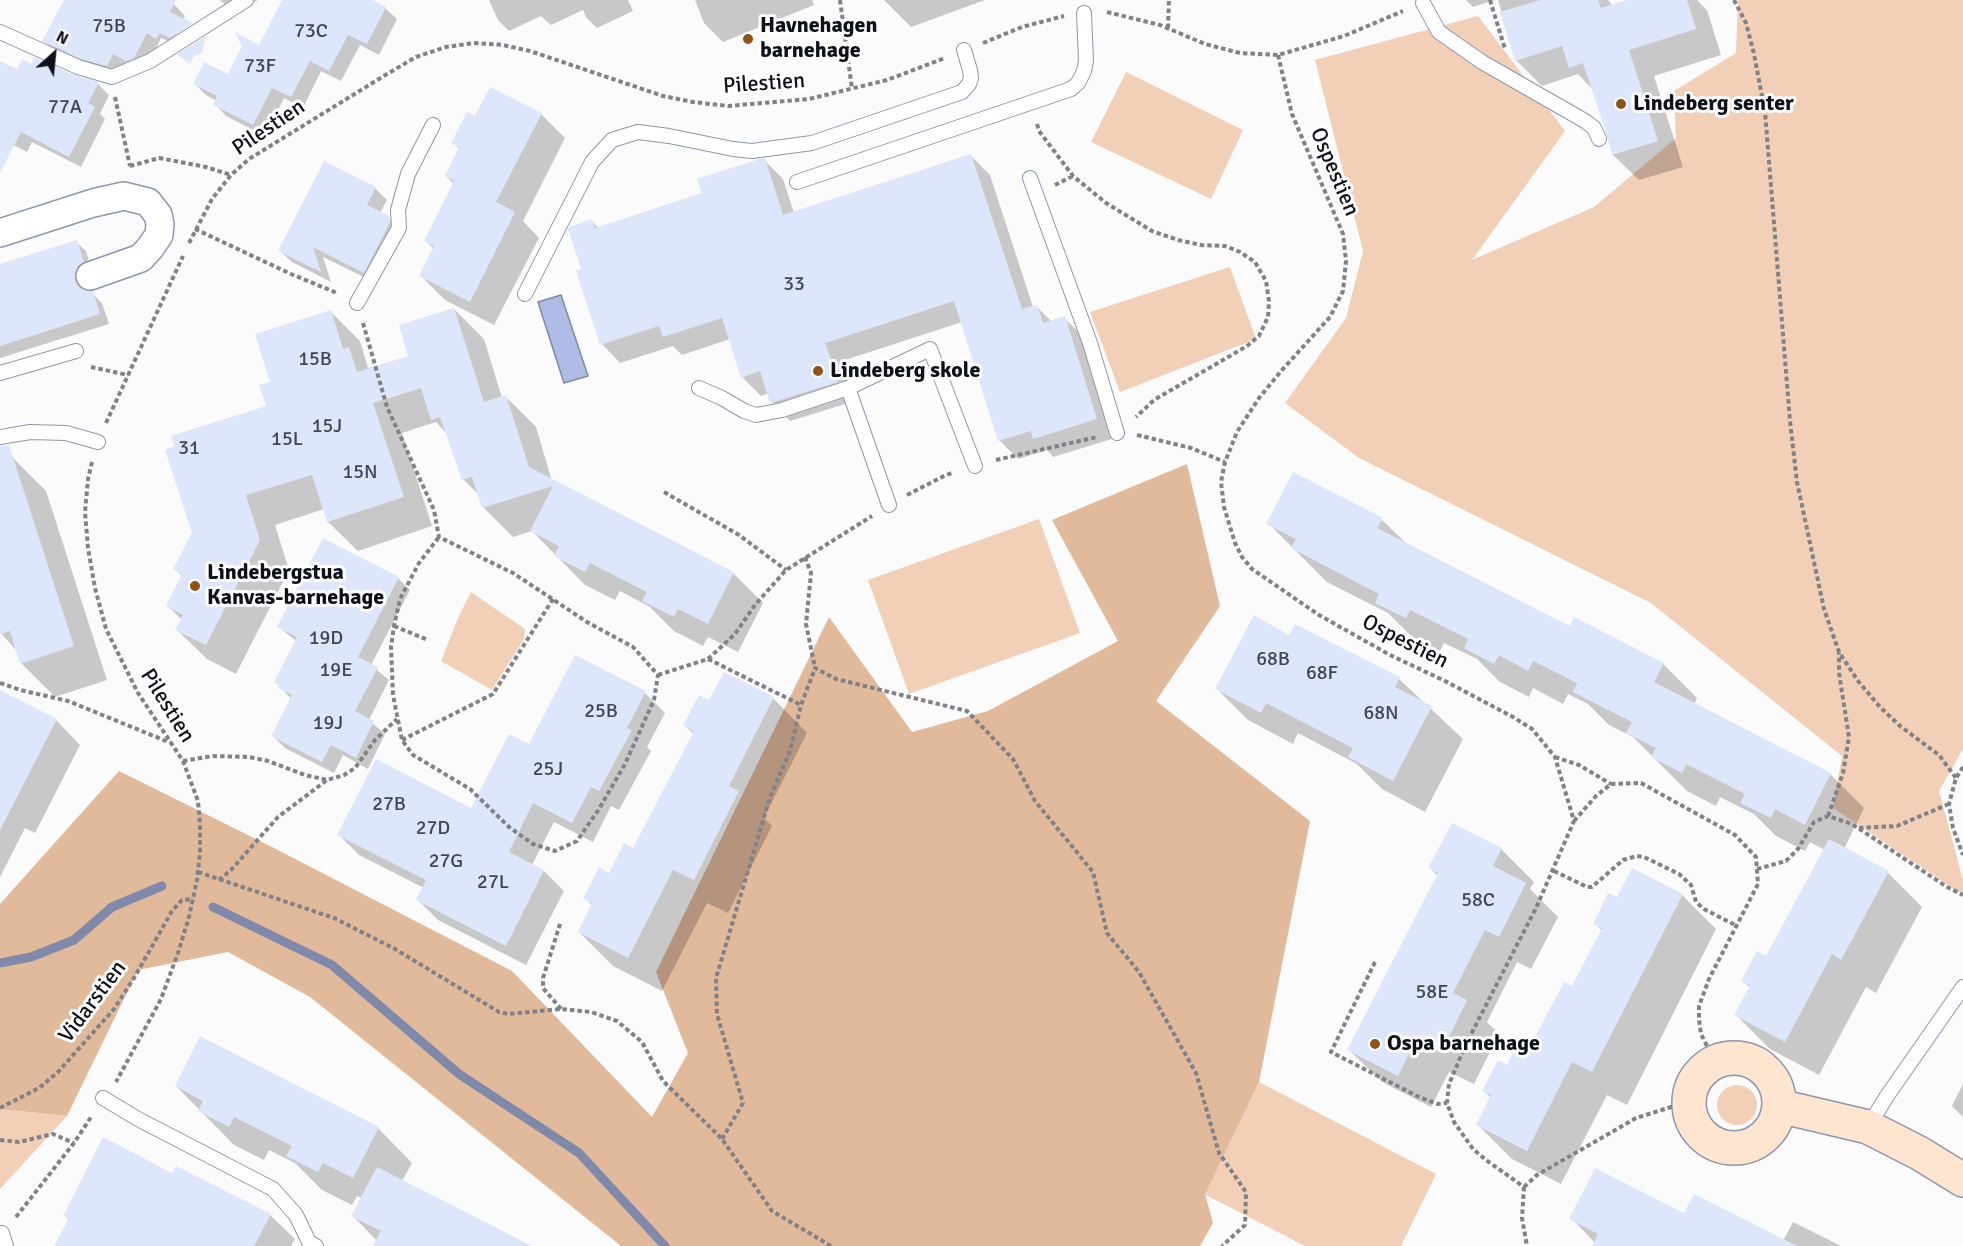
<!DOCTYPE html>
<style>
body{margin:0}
#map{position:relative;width:1963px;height:1246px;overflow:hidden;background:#fbfbfb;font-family:Signika,sans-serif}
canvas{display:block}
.north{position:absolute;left:24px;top:24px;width:60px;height:60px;-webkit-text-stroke:4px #fff;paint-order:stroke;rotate:27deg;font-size:16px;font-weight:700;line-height:24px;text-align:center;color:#0e111a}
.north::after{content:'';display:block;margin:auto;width:21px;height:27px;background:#0e111a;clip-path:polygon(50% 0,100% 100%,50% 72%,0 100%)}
</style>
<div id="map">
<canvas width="1963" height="1246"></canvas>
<div class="north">N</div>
</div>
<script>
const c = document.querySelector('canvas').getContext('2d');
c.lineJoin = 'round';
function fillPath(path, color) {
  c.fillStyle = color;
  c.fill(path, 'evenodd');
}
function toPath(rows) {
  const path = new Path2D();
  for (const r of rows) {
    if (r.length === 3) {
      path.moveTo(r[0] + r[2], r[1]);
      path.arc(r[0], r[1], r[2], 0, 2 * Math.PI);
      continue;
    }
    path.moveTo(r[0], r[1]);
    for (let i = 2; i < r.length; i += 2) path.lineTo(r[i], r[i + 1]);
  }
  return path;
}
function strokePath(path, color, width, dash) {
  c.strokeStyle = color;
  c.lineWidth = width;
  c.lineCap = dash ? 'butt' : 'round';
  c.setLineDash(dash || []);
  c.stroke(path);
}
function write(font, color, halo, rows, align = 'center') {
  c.font = font + ' Signika,sans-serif';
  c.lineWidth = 6;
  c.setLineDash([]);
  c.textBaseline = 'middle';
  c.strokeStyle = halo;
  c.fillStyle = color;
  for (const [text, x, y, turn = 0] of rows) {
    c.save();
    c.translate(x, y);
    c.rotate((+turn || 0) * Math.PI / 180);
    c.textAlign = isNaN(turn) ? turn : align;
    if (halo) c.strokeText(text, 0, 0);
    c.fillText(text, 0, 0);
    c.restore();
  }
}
fillPath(toPath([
 [1738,0,1963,0,1963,749,1939,791,1963,880,1963,895,1833,808,1842,756,1651,603,1359,458,1285,403,1346,318,1363,251,1315,60,1478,16,1565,131,1472,260,1594,207,1676,138,1674,91,1736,53],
 [1126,72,1243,130,1211,199,1091,142],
 [1230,267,1256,339,1120,392,1090,312],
 [1039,519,1080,633,909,694,868,580],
 [471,592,525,629,524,639,492,690,441,661,458,618],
 [1259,1082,1436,1174,1401,1246,1305,1246,1204,1194],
 [1737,1105,20],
 [0,1109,67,1116,0,1189]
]), '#f1d0b7');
fillPath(toPath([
 [1187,464,1220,606,1156,701,1310,821,1259,1082,1205,1194,1213,1223,1200,1246,621,1246,310,997,228,952,138,970,67,1116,0,1109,0,904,119,771,272,847,512,971,652,1117,688,1053,656,972,829,617,912,732,988,711,1118,641,1052,520]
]), '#e1b99b');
const water = toPath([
 [561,295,588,376,564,383,538,302,561,295]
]);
fillPath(water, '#afbde6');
strokePath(water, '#7f89a9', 1.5);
fillPath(toPath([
 [66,0,166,0,174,4,185,16,172,43,161,38,146,69,119,77,56,52,44,41],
 [220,0,258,0,233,12],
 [284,0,370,0,385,8,397,19,379,55,360,45,341,81,321,71,303,108,284,98,265,136,226,116,215,104,217,101,206,95,195,84,229,76,247,40,260,47],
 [489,0,628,0,633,11,597,28,586,17,583,10,551,25,541,16,509,31,498,20],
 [695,0,812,0,814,5,723,42,704,23],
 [884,0,985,0,911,27],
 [1466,0,1495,0,1473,7],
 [1498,0,1608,0,1613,6,1631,0,1697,0,1707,10,1721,55,1654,76,1683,167,1639,180,1613,155,1593,90,1578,74,1542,86,1516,60],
 [0,62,18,71,31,66,98,84,109,95,100,114,105,119,81,167,32,142,27,152,0,138],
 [541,114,565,138,523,221,539,238,494,325,445,300,421,276,434,249,425,240,454,184,446,176,460,150,453,142,476,118],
 [971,156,990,175,1033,307,1036,306,1052,322,1064,318,1083,336,1115,438,1053,457,1047,450,1018,459,999,440,962,322,842,361,855,401,790,421,772,402,769,393,761,396,742,377,730,339,682,355,673,346,620,363,602,344,578,272,583,270,592,221,599,229,704,194,764,160,783,179,794,213],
 [375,188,387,200,380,213,388,218,401,230,401,234,376,283,323,257,331,282,292,262,280,251],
 [76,242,86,251,92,272,84,283,84,292,92,293,102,303,109,324,0,358,0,266],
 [454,309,484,339,502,398,506,397,536,427,552,481,733,573,763,603,738,652,708,637,703,646,674,631,650,607,620,591,615,600,585,585,532,531,513,537,483,507,480,496,463,479,448,435,436,422,402,433,432,526,358,551,328,522,324,509,275,525,289,570,236,674,207,659,177,630,182,620,168,606,183,577,175,569,268,407,272,383,331,312,360,341,368,368,410,357],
 [12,457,46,491,107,680,55,697,21,663,17,651,0,632,0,461],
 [1382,520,1408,545,1570,628,1663,664,1697,698,1694,705,1830,774,1864,808,1844,849,1888,873,1922,907,1876,993,1866,987,1819,1075,1770,1049,1736,1015,1750,988,1743,981,1766,958,1825,850,1810,842,1805,851,1776,836,1754,814,1720,797,1716,806,1687,791,1633,737,1609,725,1588,704,1568,694,1563,704,1533,688,1529,697,1500,682,1477,659,1444,643,1440,651,1411,636,1388,613,1327,582,1268,523],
 [398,578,410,590,371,665,389,680,369,720,385,734,368,769,343,755,334,773,285,748,273,736,292,700,276,682,296,641,279,627],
 [1296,626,1399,679,1463,739,1425,812,1382,789,1357,764,1298,733,1293,744,1248,720,1217,689,1290,637],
 [645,693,665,713,647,747,651,751,619,810,611,806,593,842,554,822,532,865,544,871,564,891,526,965,438,920,418,900,424,888,359,855,339,835,472,810,530,746],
 [773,698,807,733,764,818,772,826,728,913,707,903,662,991,613,966,579,932,593,906,585,898,634,850,694,734,685,726,710,702],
 [0,707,56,720,80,745,35,833,25,828,0,877],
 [1452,825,1501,849,1534,882,1530,889,1558,917,1531,969,1517,962,1487,1022,1499,1034,1474,1084,1449,1072,1431,1107,1382,1082,1349,1050,1438,876,1430,868],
 [1682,895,1716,929,1627,1105,1607,1095,1561,1184,1512,1159,1478,1125,1491,1098,1484,1091,1534,1044,1573,988,1602,931,1595,923,1618,899],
 [1963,1084,1963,1117,1952,1106],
 [176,1086,378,1128,412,1163,402,1181,529,1246,382,1246,353,1216,362,1198,357,1196,352,1205,322,1190,295,1163,269,1150,264,1160,234,1145],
 [173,1175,270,1215,295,1239,291,1246,60,1246,69,1220,65,1215],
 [1684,1215,1783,1241,1793,1222,1841,1246,1598,1246,1571,1218]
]), '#0003');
strokePath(toPath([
 [213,907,332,965,459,1074,579,1153,665,1246],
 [0,963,31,957,74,940,112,907,162,886]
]), '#7f89a9', 9);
fillPath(toPath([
 [64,0,176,0,170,12,193,23,170,38,160,33,156,39,147,33,134,58,126,61,113,54,107,66,81,59,42,41],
 [282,0,373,0,386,7,367,44,348,35,329,71,310,61,291,97,272,88,253,125,213,105,217,96,193,84,204,62,228,74,241,48,243,49,235,32,259,45],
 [1540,0,1598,0,1601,8,1626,0,1687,0,1696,29,1629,50,1658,141,1612,155,1607,135,1583,63,1569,68,1562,46,1515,61,1500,12],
 [206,36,202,53,194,56,190,64,177,54],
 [34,57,74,75,99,82,88,103,95,107,69,157,21,132,0,173,0,61,17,69,22,59,31,64],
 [490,87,542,113,496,202,515,212,470,302,419,276,434,246,424,241,454,181,445,176,459,147,451,143,467,112,475,116],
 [971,154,1022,309,1037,305,1043,323,1065,316,1097,419,1033,439,1031,431,998,441,954,301,825,343,838,382,770,403,760,371,741,378,722,318,663,337,659,326,600,345,576,271,581,269,568,229,569,227,592,219,595,228,702,193,697,179,759,159,765,158,783,215],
 [324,161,376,187,367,205,389,216,390,222,364,273,313,247,321,272,278,251],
 [77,240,84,262,78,266,75,273,75,281,80,288,87,291,93,291,100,314,0,346,0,264],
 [454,308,484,402,506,395,529,467,734,572,708,624,678,609,674,617,642,601,647,592,590,563,585,572,554,556,559,546,530,531,553,486,482,508,472,477,462,480,440,417,431,420,421,388,373,403,404,497,327,522,312,475,246,495,260,540,206,645,175,630,183,615,166,606,182,574,173,569,192,533,165,450,174,446,171,436,266,406,259,385,270,382,255,334,331,310,343,349,349,347,357,372,408,356,399,325],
 [9,445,74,646,20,664,10,631,0,634,0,446],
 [1293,472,1383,518,1377,528,1570,626,1574,617,1664,663,1654,682,1831,773,1805,825,1775,809,1771,818,1740,803,1745,794,1686,764,1682,773,1651,757,1656,748,1626,733,1632,722,1573,692,1577,683,1533,661,1528,671,1499,655,1494,664,1464,648,1468,639,1410,610,1406,618,1375,603,1379,594,1291,548,1296,539,1266,524],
 [323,538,399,577,358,657,378,667,355,711,374,721,356,758,331,745,322,762,271,736,292,695,278,688,279,685,274,682,297,637,277,627],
 [1254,615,1289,635,1295,624,1400,677,1395,687,1432,706,1393,781,1348,757,1353,748,1266,703,1261,713,1215,689],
 [575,655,646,691,627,728,632,730,599,791,591,787,572,823,533,803,509,852,544,870,506,946,416,900,426,880,337,835,376,759,471,808,509,734,529,744],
 [724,672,774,697,729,786,739,791,694,880,673,870,628,958,578,932,592,903,583,899,599,867,609,873,624,843,633,848,694,731,683,726,699,695,709,700],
 [0,690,57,719,0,830],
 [1452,823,1502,848,1493,866,1526,883,1499,937,1485,930,1453,993,1467,1000,1441,1053,1416,1040,1398,1076,1347,1050,1438,873,1428,868],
 [1829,839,1889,871,1841,960,1832,954,1785,1042,1734,1015,1750,986,1741,981,1757,951,1766,956],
 [1632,868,1683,894,1592,1072,1572,1062,1527,1151,1476,1125,1491,1095,1482,1091,1498,1060,1507,1065,1522,1036,1533,1041,1564,982,1572,986,1602,928,1593,924,1608,893,1617,897],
 [200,1036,379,1127,353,1178,323,1163,318,1172,286,1156,292,1146,234,1117,229,1127,198,1111,203,1101,175,1086],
 [103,1137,172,1173,176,1166,271,1214,254,1246,54,1246,69,1218,63,1216],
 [377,1167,487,1223,532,1246,373,1246,381,1231,351,1216],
 [1595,1168,1684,1213,1694,1194,1797,1246,1592,1246,1598,1234,1569,1219]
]), '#dee6fb');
const lane = toPath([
 [1423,3,1439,32,1482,62,1585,121,1594,128,1599,139],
 [0,32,78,67,112,77,150,61,246,0],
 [1030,178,1090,343,1117,433],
 [797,182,1071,89,1078,83,1084,71,1086,61,1084,13],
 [525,294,592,162,612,140,638,132,669,136,733,149,752,151,812,143,962,92,969,84,971,78,970,70,964,50],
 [357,303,399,228,398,210,408,174,433,125],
 [0,373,76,351],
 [699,388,722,398,744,411,756,415,782,410,848,388,889,505],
 [848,388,930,349,975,466],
 [0,437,30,432,66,433,98,442],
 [103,1098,138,1119,273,1189,296,1215,309,1242,316,1246],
 [1868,1127,1887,1096,1963,987],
 [2,1233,6,1246]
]);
const street = toPath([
 [0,233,93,203,124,196,148,202,158,215,160,224,159,235,150,248,141,258,90,276]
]);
const secondary = toPath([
 [1734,1103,45],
 [1779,1106,1868,1127,1919,1153,1963,1180]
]);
strokePath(lane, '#8e96af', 16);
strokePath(street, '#8e96af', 30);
strokePath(secondary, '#8e96af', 36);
strokePath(toPath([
 [840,0,852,89],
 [1490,0,1505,49],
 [1734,0,1746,23,1754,54,1765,112,1790,421,1797,482,1824,609,1839,652,1858,681,1880,707,1900,726,1939,755,1956,778],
 [1107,12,1160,25,1205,44,1240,53,1278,55,1344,36,1403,11],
 [1168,28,1169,0],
 [983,43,1022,27,1064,16],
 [1278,55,1292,114,1343,234,1346,261,1343,291,1330,317,1282,370,1259,398,1237,432,1225,462,1221,482,1224,507,1235,543,1242,557,1252,569,1319,615,1390,655,1445,681,1513,717,1532,729,1555,757,1574,821,1536,908,1466,1044,1449,1084,1447,1103,1454,1122,1473,1149,1486,1160,1524,1187],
 [115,97,130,166],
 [1037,124,1039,131,1073,176,1106,203,1152,231,1178,240,1201,245,1225,246,1240,252,1255,262,1266,281,1269,301,1268,317,1259,336,1247,346,1154,400,1136,417],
 [130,166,159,158,206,167,231,175],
 [1055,185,1073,176],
 [195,229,291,274,337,293],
 [189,243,212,199,231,175,249,159,387,74,416,57,446,47,474,43,503,45,530,51,663,96,693,102,728,106,809,99,887,80,945,58],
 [363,323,387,407,434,510,439,537,513,573,587,622,633,647,658,675,654,700,625,764,599,809,577,841,555,851,533,844,509,827,470,789,413,755,402,740,393,695,391,647,394,626,400,599,419,563,439,537],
 [91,367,128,375],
 [106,423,183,256],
 [1137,435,1191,448,1225,462],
 [996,460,1097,437],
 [92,462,88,479,85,512,88,548,95,588,106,629,138,693,183,761,198,801,200,824,200,852,197,880,189,917,178,953,161,999,116,1082],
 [664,492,739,535,786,570],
 [907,495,944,476,954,472],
 [805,557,811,573,806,624,815,668],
 [394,626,428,640],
 [708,659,801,705],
 [658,675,708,659,735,634,755,605,786,570,872,516],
 [0,683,20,690,68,701,171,743],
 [402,740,493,694,553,599],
 [1555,757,1579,765,1611,784],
 [183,761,212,756,249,757,268,761,305,775,327,780,344,775,355,768,375,740,397,719],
 [1963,767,1956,778,1949,804,1953,828,1963,855],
 [1828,816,1843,773,1849,737,1839,673,1839,653],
 [1574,821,1596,796,1611,784,1641,783,1735,835,1756,857,1758,884,1709,979,1699,1006,1699,1020,1701,1034,1708,1048],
 [1859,828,1897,826,1949,804],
 [1757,869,1786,861,1798,849,1814,822,1828,816,1852,824,1947,887,1963,895],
 [1554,871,1587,887,1592,887,1623,860,1637,856,1644,857,1679,874,1691,885,1696,902,1704,909,1737,926],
 [198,872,334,918,395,949,499,1012,508,1014,561,1009,591,1012,617,1021,642,1042,663,1081,722,1139,772,1211,831,1246],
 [219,880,231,870,278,817,327,780],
 [1375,962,1331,1052,1417,1096,1437,1104,1447,1103],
 [561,1009,543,988,543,978,561,921],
 [0,1108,39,1088,58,1072,114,1009,134,978,172,911,182,900,193,899],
 [722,1139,743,1103,717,1014,716,978,770,797,790,751,801,705,815,668,836,679,967,711,1013,759,1035,801,1093,872,1107,933,1139,972,1196,1073,1219,1153,1246,1192,1245,1225,1222,1246],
 [0,1140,19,1142,53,1134,74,1143],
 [1524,1187,1537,1175,1636,1118,1671,1107,1688,1107],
 [1524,1187,1522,1218,1527,1246],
 [16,1217,74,1143,91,1117]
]), '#808287', 4, [4.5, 3]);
strokePath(lane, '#fff', 14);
strokePath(street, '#fff', 27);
strokePath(secondary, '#fee5d0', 33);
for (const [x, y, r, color] of [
 [748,39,6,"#905216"],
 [1621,104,6,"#905216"],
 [818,371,6,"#905216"],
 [195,586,6,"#905216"],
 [1375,1044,6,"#905216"]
]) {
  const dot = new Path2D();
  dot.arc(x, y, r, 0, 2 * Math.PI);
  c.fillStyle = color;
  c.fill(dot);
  strokePath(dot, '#fff', 2);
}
write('20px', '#424652', null, [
 ["75B",109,27],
 ["73C",311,32],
 ["73F",260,67],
 ["77A",65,108],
 ["33",794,285],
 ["15B",315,360],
 ["15J",327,427],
 ["15L",287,440],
 ["31",189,449],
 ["15N",360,473],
 ["19D",326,639],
 ["68B",1273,660],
 ["19E",336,671],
 ["68F",1322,674],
 ["25B",601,712],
 ["68N",1381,714],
 ["19J",328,724],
 ["25J",548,770],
 ["27B",389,805],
 ["27D",433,829],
 ["27G",446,862],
 ["27L",493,883],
 ["58C",1478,901],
 ["58E",1432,993]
]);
write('bold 22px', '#0e111a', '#fff', [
 ["Havnehagen",760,26],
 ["barnehage",760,51],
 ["Lindeberg senter",1633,104],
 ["Lindeberg skole",830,371],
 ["Lindebergstua",207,573],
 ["Kanvas-barnehage",207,598],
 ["Ospa barnehage",1387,1044]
], 'left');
write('22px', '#0e111a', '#fff', [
 ["Pilestien",764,84,-4],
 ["Pilestien",269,128,-34],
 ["Ospestien",1334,172,67],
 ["Ospestien",1405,642,27],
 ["Pilestien",167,706,58],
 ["Vidarstien",93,1002,-53]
]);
</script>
